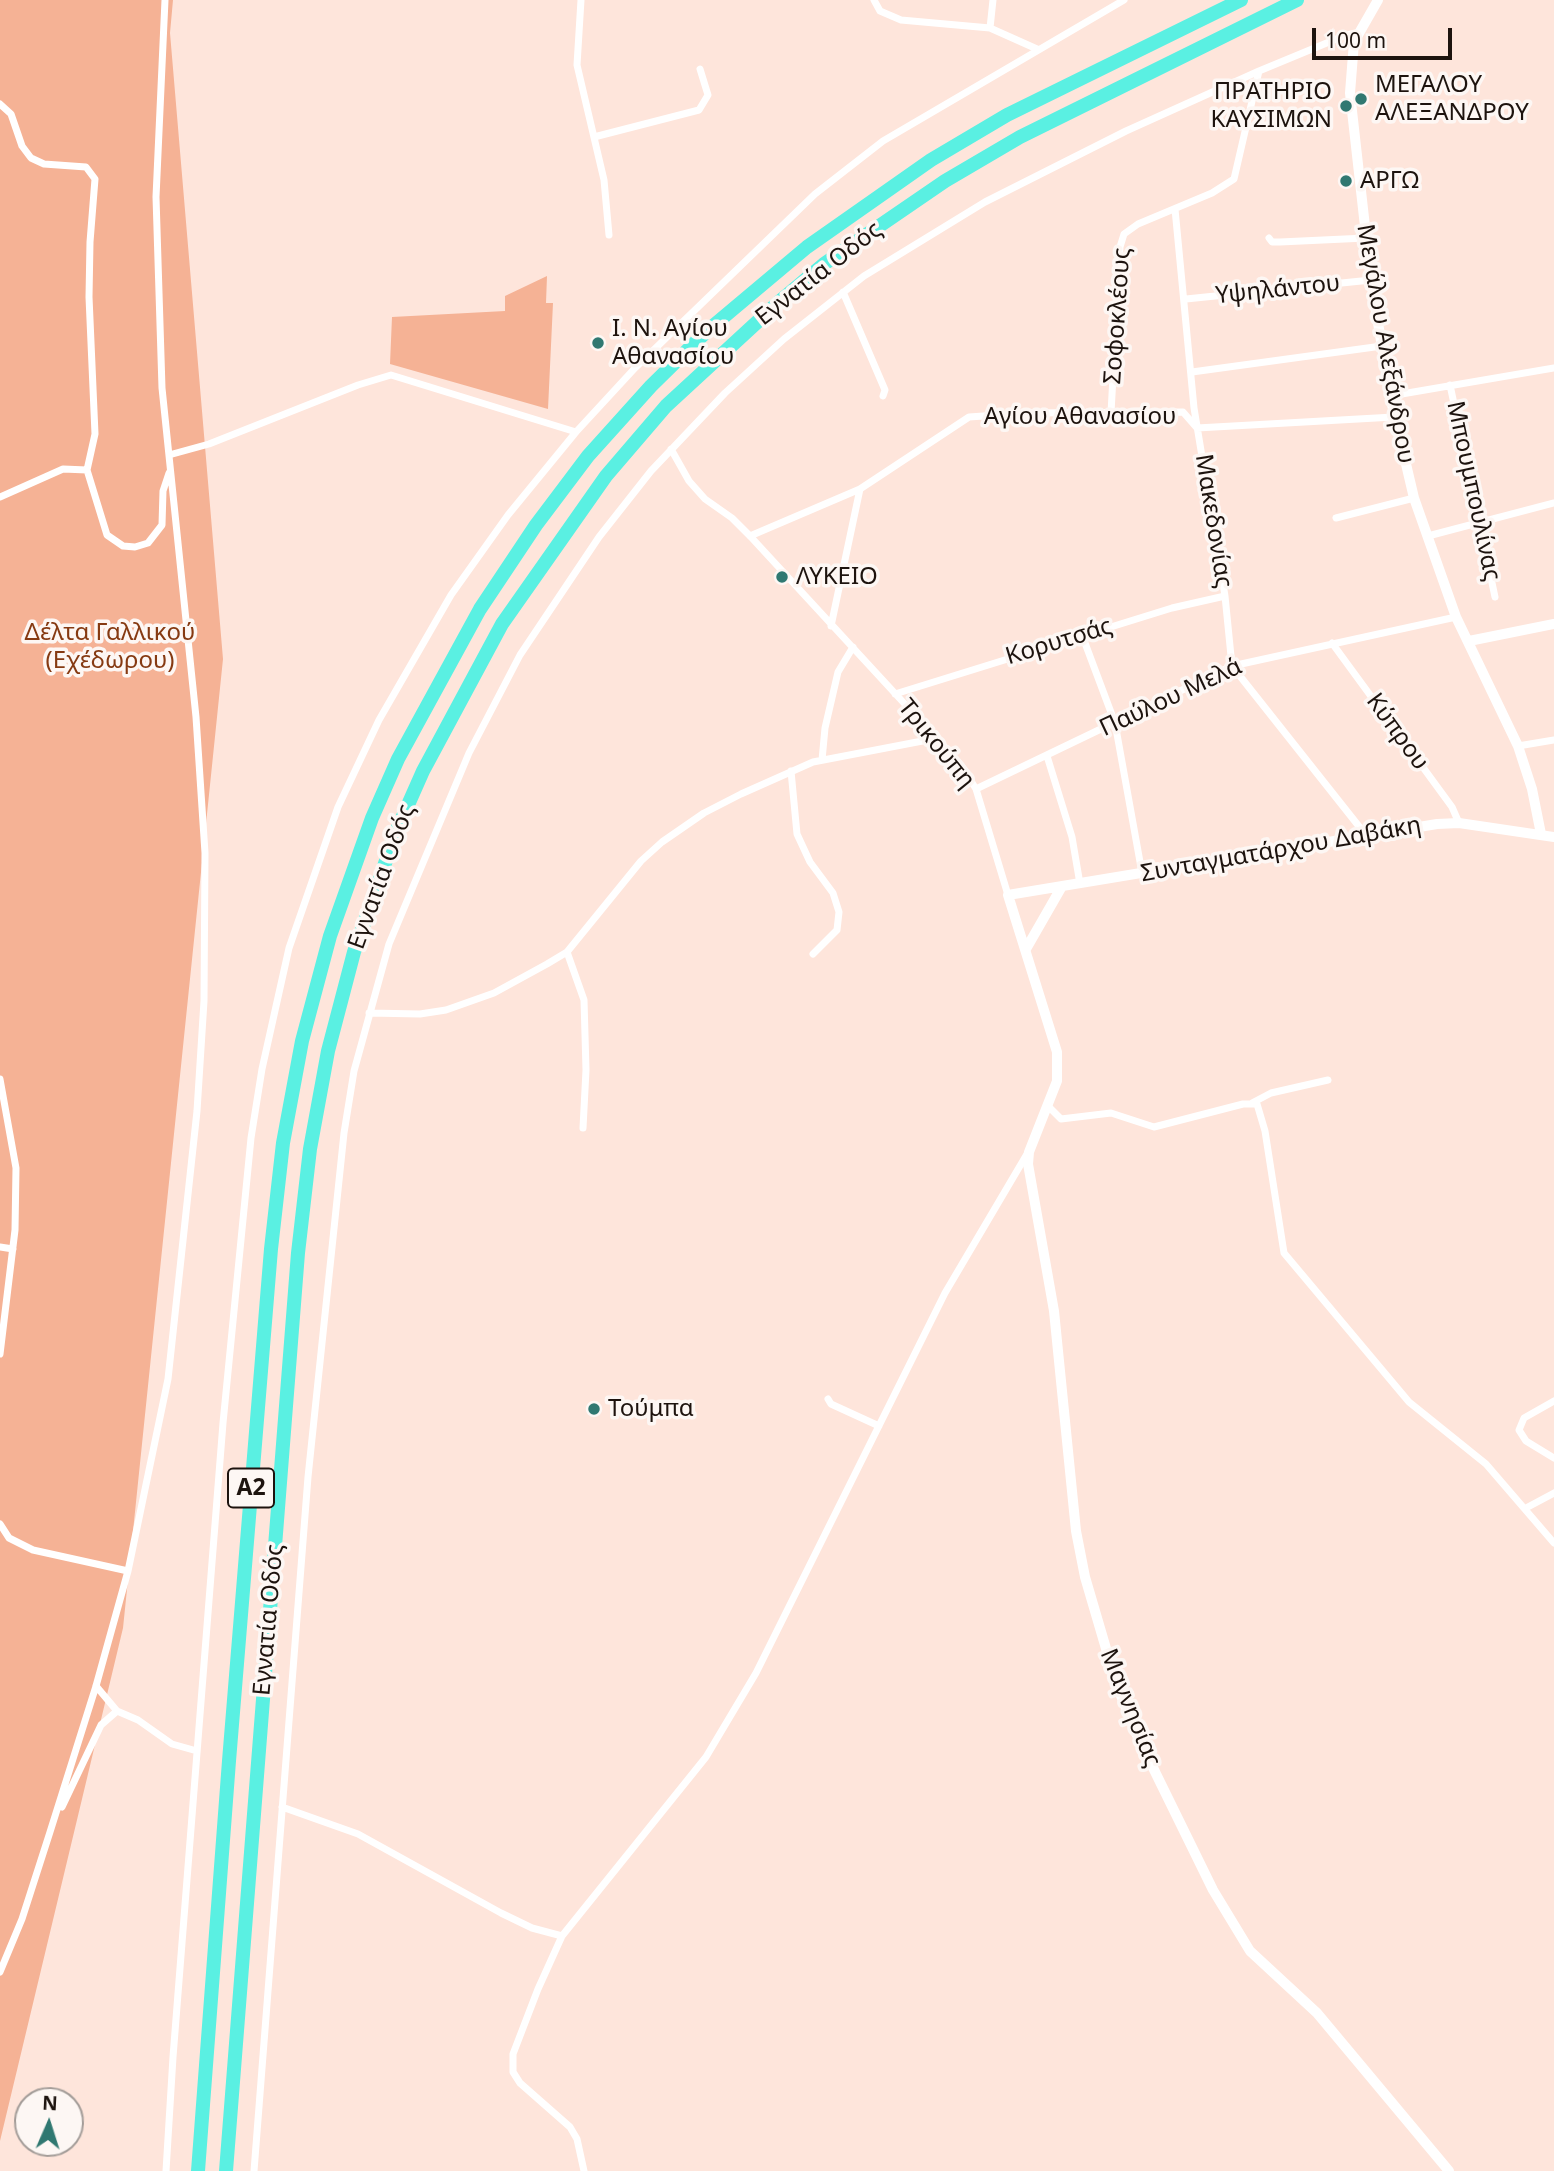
<!DOCTYPE html>
<meta charset="utf-8">
<style>
body{margin:0}
#map{position:relative;width:1554px;height:2171px;overflow:hidden;background:#fee5db;font-family:"Noto Sans",sans-serif}
canvas{display:block}
.north{position:absolute;left:14px;top:2087px;width:70px;height:70px;box-sizing:border-box;background:#fdf7f4;border:2px solid #a39c98;border-radius:50%;rotate:3deg;font-size:19px;font-weight:700;line-height:28px;text-align:center;color:#1d130e}
.north::after{content:'';display:block;margin:auto;width:24px;height:32px;background:#307871;clip-path:polygon(50% 0,100% 100%,50% 72%,0 100%)}
.scale{position:absolute;left:1312px;top:28px;width:140px;height:32px;box-sizing:border-box;border:4px solid #1d130e;border-top:0;padding-left:9px;font-size:21px;line-height:24px;white-space:nowrap;color:#1d130e;-webkit-text-stroke:5px #fdf7f4;paint-order:stroke}
</style>
<div id="map">
<canvas width="1554" height="2171"></canvas>
<div class="north">N</div>
<div class="scale">100 m</div>
</div>
<script>
const c = document.querySelector('canvas').getContext('2d');
c.lineJoin = 'round';
function fillPath(path, color) {
  c.fillStyle = color;
  c.fill(path, 'evenodd');
}
function toPath(rows) {
  const path = new Path2D();
  for (const r of rows) {
    path.moveTo(r[0], r[1]);
    for (let i = 2; i < r.length; i += 2) path.lineTo(r[i], r[i + 1]);
  }
  return path;
}
function strokePath(path, color, width, dash) {
  c.strokeStyle = color;
  c.lineWidth = width;
  c.lineCap = dash ? 'butt' : 'round';
  c.setLineDash(dash || []);
  c.stroke(path);
}
function write(font, color, halo, rows, align = 'center') {
  c.font = font + ' "Noto Sans",sans-serif';
  c.lineWidth = 7;
  c.setLineDash([]);
  c.textBaseline = 'middle';
  c.strokeStyle = halo;
  c.fillStyle = color;
  for (const [text, x, y, turn = 0] of rows) {
    c.save();
    c.translate(x, y);
    c.rotate((+turn || 0) * Math.PI / 180);
    c.textAlign = isNaN(turn) ? turn : align;
    if (halo) c.strokeText(text, 0, 0);
    c.fillText(text, 0, 0);
    c.restore();
  }
}
fillPath(toPath([
 [0,0,173,0,170,33,223,659,123,1628,0,2141],
 [547,276,546,303,553,303,548,409,390,364,392,317,505,311,505,296]
]), '#f5b295');
strokePath(toPath([
 [581,0,577,65,604,180,609,235],
 [874,0,880,11,901,20,990,28],
 [993,0,990,28,1037,49],
 [0,104,11,114,22,146,31,158,44,164,86,167,95,179,90,242,89,297,95,434,87,470],
 [594,137,699,110,708,95,700,69],
 [1175,209,1194,408,1225,596,1232,666,1365,834],
 [1269,238,1272,242,1280,242,1366,238],
 [843,292,885,390,883,396],
 [1186,299,1371,280],
 [1192,372,1382,346],
 [1450,385,1495,597],
 [1390,396,1554,368],
 [1111,413,1120,247,1124,234,1138,224,1212,193,1234,179,1259,71],
 [671,449,689,481,705,499,732,518,750,536,961,765,976,789,1008,895],
 [169,455,209,444,358,385,391,375,576,432],
 [0,497,63,469,87,470,107,535,123,546,135,547,148,543,162,525,163,491,169,473],
 [1336,518,1414,498],
 [750,536,860,489,969,417,1027,413,1183,412,1197,428,1394,417],
 [1428,536,1554,503],
 [831,626,860,489],
 [1082,635,1115,723,1142,873],
 [1332,643,1452,807,1459,823],
 [895,694,1172,608,1225,596],
 [1518,746,1554,740],
 [1047,756,1072,837,1080,884],
 [822,760,825,728,838,672,853,647],
 [791,771,797,834,810,862,833,893,839,912,837,930,813,954],
 [976,789,1232,666,1456,617],
 [567,952,584,1000,586,1070,583,1128],
 [369,1013,420,1014,446,1010,494,993,547,964,567,952,641,861,662,842,704,813,741,794,813,762,938,738],
 [0,1079,16,1168,15,1230,0,1354],
 [1252,1103,1271,1093,1328,1080],
 [1049,1107,1061,1119,1111,1113,1154,1127,1243,1104,1257,1104,1265,1131,1284,1253,1409,1402,1486,1464,1554,1543],
 [0,1247,13,1249],
 [828,1399,831,1404,879,1426],
 [1554,1401,1524,1418,1519,1430,1526,1441,1554,1458],
 [1526,1508,1554,1493],
 [0,1524,9,1538,33,1550,128,1571],
 [96,1686,117,1711],
 [62,1807,101,1725,117,1711,138,1720,172,1744,197,1751],
 [282,1807,358,1834,501,1913,532,1928,562,1936],
 [0,1972,22,1919,50,1832,96,1686,128,1571,168,1379,197,1111,204,1001,205,853,196,717,162,388,156,197,165,0],
 [166,2171,173,2057,223,1423,251,1138,262,1069,289,948,338,807,379,720,451,595,508,515,576,432,635,368,815,194,883,141,1124,0],
 [254,2171,308,1477,344,1133,354,1071,389,944,469,753,520,655,599,537,651,471,725,393,784,339,864,276,985,202,1126,131,1259,71,1346,35,1357,33],
 [584,2171,577,2139,570,2127,520,2083,513,2072,513,2054,538,1989,562,1936,706,1757,756,1673,945,1293,1027,1154]
]), '#fff', 7);
strokePath(toPath([
 [1378,0,1354,42,1350,93,1371,280,1390,396,1414,498,1456,617,1518,746,1532,789,1541,834],
 [1469,641,1554,624],
 [1026,949,1061,888],
 [1449,2171,1317,2013,1250,1951,1213,1890,1136,1733,1117,1686,1085,1577,1076,1531,1054,1311,1028,1164,1029,1152,1057,1081,1057,1052,1008,895,1437,824,1459,823,1554,837]
]), '#fff', 10);
strokePath(toPath([
 [198,2171,229,1761,271,1249,283,1143,302,1041,330,936,372,818,398,759,480,609,536,525,588,456,651,386,707,331,807,247,931,160,1007,115,1241,0],
 [226,2171,298,1253,310,1149,328,1051,354,952,396,832,423,771,502,624,606,476,666,406,780,301,824,264,872,231,945,181,1020,137,1297,0]
]), '#5af0e2', 14);
for (const [x, y, r, color] of [
 [1361,99,7,"#307871"],
 [1346,106,7,"#307871"],
 [1346,181,7,"#307871"],
 [598,343,7,"#307871"],
 [782,577,7,"#307871"],
 [594,1409,7,"#307871"]
]) {
  const dot = new Path2D();
  dot.arc(x, y, r, 0, 2 * Math.PI);
  c.fillStyle = color;
  c.fill(dot);
  strokePath(dot, '#fdf7f4', 2.5);
}
for (const [x, y, w] of [
 [251,1488,46]
]) {
  const box = new Path2D();
  box.roundRect(x - w / 2, y - 19.5, w, 39, 5);
  c.fillStyle = '#fdf7f4';
  c.fill(box);
  strokePath(box, '#1d130e', 2);
}
write('bold 23px', '#1d130e', null, [
 ["Α2",251,1488]
]);
write('24px', '#1d130e', '#fdf7f4', [
 ["ΜΕΓΑΛΟΥ",1375,85],
 ["ΑΛΕΞΑΝΔΡΟΥ",1375,113],
 ["ΠΡΑΤΗΡΙΟ",1332,92,"right"],
 ["ΚΑΥΣΙΜΩΝ",1332,120,"right"],
 ["ΑΡΓΩ",1360,181],
 ["Ι. Ν. Αγίου",612,329],
 ["Αθανασίου",612,357],
 ["ΛΥΚΕΙΟ",796,577],
 ["Τούμπα",608,1409]
], 'left');
write('24px', '#1d130e', '#fdf7f4', [
 ["Εγνατία Οδός",819,274,-38],
 ["Υψηλάντου",1278,290,-6],
 ["Σοφοκλέους",1118,316,-86],
 ["Μεγάλου Αλεξάνδρου",1385,344,80],
 ["Αγίου Αθανασίου",1080,417],
 ["Μπουμπουλίνας",1473,491,78],
 ["Μακεδονίας",1213,521,81],
 ["Κορυτσάς",1059,642,-17],
 ["Παύλου Μελά",1171,698,-25],
 ["Κύπρου",1397,732,54],
 ["Τρικούπη",936,744,51],
 ["Συνταγματάρχου Δαβάκη",1281,850,-10],
 ["Εγνατία Οδός",382,877,-70],
 ["Εγνατία Οδός",269,1620,-85],
 ["Μαγνησίας",1130,1708,68]
]);
write('24px', '#863a12', '#fdf7f4', [
 ["Δέλτα Γαλλικού",110,633],
 ["(Εχέδωρου)",110,661]
]);
</script>
